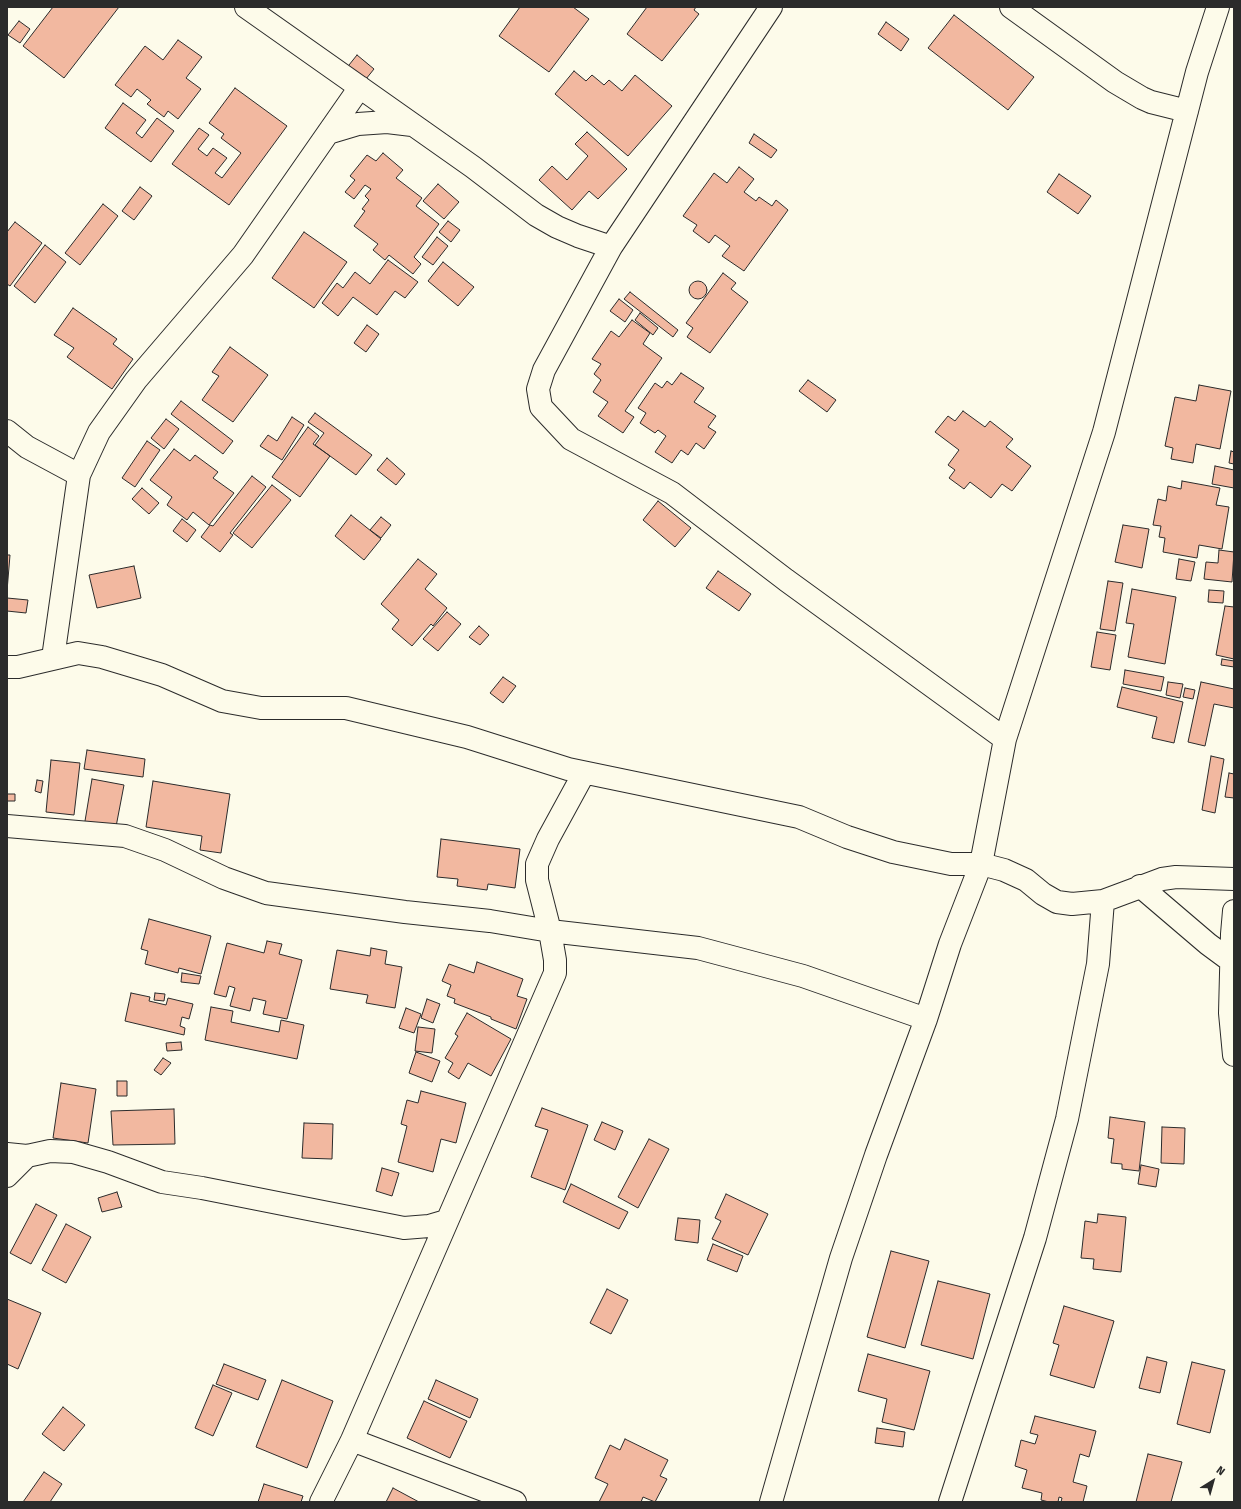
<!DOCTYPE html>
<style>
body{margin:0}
#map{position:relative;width:1241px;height:1509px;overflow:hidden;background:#fdfbea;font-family:"Fira Sans",sans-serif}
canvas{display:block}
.frame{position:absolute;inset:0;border:8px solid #2b2b2b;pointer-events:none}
.north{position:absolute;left:1193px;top:1461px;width:40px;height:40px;-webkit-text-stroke:3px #fdfbea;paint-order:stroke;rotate:37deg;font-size:11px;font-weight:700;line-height:16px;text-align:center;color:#2b2b2b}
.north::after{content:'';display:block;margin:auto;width:14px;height:18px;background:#2b2b2b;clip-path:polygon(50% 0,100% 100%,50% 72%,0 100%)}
</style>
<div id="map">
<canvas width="1241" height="1509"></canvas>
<div class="frame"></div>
<div class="north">N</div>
</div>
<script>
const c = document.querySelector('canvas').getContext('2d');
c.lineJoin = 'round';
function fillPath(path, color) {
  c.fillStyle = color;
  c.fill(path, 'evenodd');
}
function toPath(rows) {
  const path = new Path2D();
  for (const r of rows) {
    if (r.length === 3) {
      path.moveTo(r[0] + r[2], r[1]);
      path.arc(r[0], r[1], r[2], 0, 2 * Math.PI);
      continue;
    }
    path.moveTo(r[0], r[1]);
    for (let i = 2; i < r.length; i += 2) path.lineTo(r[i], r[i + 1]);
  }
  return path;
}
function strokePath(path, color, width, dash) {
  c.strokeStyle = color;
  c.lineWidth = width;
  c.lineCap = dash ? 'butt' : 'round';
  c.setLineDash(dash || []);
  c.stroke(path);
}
const building = toPath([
 [53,7,119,7,64,78,23,46,53,7],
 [520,7,573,7,589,19,549,72,499,36,520,7],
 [647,7,696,7,694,10,699,14,662,61,627,34,647,7],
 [954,15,1034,77,1008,110,928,48,954,15],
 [19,21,30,29,20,43,8,35,19,21],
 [886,22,909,39,901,51,878,34,886,22],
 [178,40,202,57,186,78,201,89,178,119,168,111,164,117,147,104,151,100,137,89,131,97,115,85,145,46,163,60,178,40],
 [357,55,374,69,362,84,345,70,357,55],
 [574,71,586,81,592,75,604,85,609,80,622,91,635,75,672,106,628,156,555,94,574,71],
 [235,88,287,126,229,205,172,164,199,128,209,135,198,149,207,156,213,148,227,158,215,173,222,178,241,153,221,138,224,134,209,123,235,88],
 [123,103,146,120,136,133,142,138,157,118,174,131,151,162,105,128,123,103],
 [587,132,627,169,598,199,589,191,572,210,539,180,552,166,567,180,588,156,575,144,587,132],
 [754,134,777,150,771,158,749,143,754,134],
 [383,153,403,170,396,178,422,198,416,206,439,224,414,257,421,264,413,274,389,255,385,260,373,250,378,244,354,226,365,211,362,209,369,200,365,196,371,189,365,185,354,199,345,192,355,180,350,176,367,155,376,161,383,153],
 [739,167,754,179,744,192,756,201,759,197,772,206,776,200,788,210,744,271,722,256,730,246,715,235,709,243,693,231,697,225,683,216,714,173,727,183,739,167],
 [1059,174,1091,196,1078,214,1047,192,1059,174],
 [438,184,459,202,444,219,423,201,438,184],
 [140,187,152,196,134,220,122,211,140,187],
 [103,204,118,216,80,265,65,253,103,204],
 [448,221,460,230,451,242,439,232,448,221],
 [15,222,42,243,10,286,7,284,7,232,15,222],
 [304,232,347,262,314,308,272,278,304,232],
 [437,237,448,246,433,265,422,257,437,237],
 [45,245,66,262,35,303,14,286,45,245],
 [388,260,418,282,405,298,395,291,377,315,353,297,338,316,322,303,337,283,343,288,355,272,370,284,388,260],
 [443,262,474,287,458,306,428,281,443,262],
 [723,273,736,283,731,289,748,302,710,353,687,337,693,328,686,323,723,273],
 [698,290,9],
 [630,292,678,330,673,337,624,299,630,292],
 [619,299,633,310,625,322,610,311,619,299],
 [73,308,117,339,113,344,133,359,112,389,67,357,74,348,54,335,73,308],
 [640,313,658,328,653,335,635,320,640,313],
 [632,320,650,333,643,344,662,358,625,411,634,417,623,433,598,416,608,402,593,392,601,380,594,374,601,364,592,359,611,331,619,337,632,320],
 [367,325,379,334,366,352,354,343,367,325],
 [230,347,268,375,233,422,202,400,219,376,212,372,230,347],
 [681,373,704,388,694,402,716,416,708,427,716,432,704,449,696,443,688,455,681,450,672,463,655,452,666,436,658,430,655,433,640,423,646,413,638,408,655,383,662,388,667,381,672,385,681,373],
 [808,380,836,400,827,412,799,391,808,380],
 [1199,385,1231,391,1220,449,1196,444,1193,463,1171,459,1173,448,1165,446,1175,397,1196,401,1199,385],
 [181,401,233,441,223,454,171,414,181,401],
 [963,411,985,427,990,421,1013,439,1006,447,1031,466,1012,491,1002,484,991,498,970,482,964,489,949,478,955,470,948,465,959,450,935,432,948,416,955,421,963,411],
 [315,413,372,455,356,475,315,445,324,433,308,422,315,413],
 [292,417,304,425,282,460,260,446,268,435,277,441,292,417],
 [166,419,179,429,164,449,151,438,166,419],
 [308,427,319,436,313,444,330,456,300,497,272,477,308,427],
 [147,441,160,450,135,487,122,478,147,441],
 [174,449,190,461,195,455,218,472,213,478,234,493,209,525,193,512,187,520,167,505,172,497,150,480,174,449],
 [1231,451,1234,452,1234,464,1229,463,1231,451],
 [387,458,405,474,396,485,377,470,387,458],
 [1215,466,1234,470,1234,488,1212,484,1215,466],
 [252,476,266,487,230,533,233,535,220,552,201,537,210,525,213,526,252,476],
 [1182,481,1220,488,1216,505,1229,507,1222,549,1199,545,1197,558,1163,552,1165,538,1159,537,1161,526,1153,525,1158,499,1166,501,1168,486,1181,489,1182,481],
 [272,485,291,500,252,548,233,533,272,485],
 [142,488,159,503,149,514,132,499,142,488],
 [658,501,691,528,675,547,643,520,658,501],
 [351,515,381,539,364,560,335,536,351,515],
 [381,517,391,525,381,538,370,530,381,517],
 [182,519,196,530,187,542,173,531,182,519],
 [1123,525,1149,529,1142,568,1115,562,1123,525],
 [1219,550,1234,552,1232,582,1204,579,1206,562,1218,563,1219,550],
 [7,555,10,555,7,591,7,555],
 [418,559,437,574,425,589,447,608,433,626,431,624,412,646,392,629,399,620,381,604,418,559],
 [1179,559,1195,562,1191,581,1176,579,1179,559],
 [134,566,141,598,97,608,89,575,134,566],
 [718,571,751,594,739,611,706,588,718,571],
 [1108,581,1123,583,1115,631,1100,629,1108,581],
 [1132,589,1176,597,1165,664,1128,657,1134,624,1126,623,1132,589],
 [1209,590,1224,591,1223,603,1208,602,1209,590],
 [7,598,28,600,26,613,7,611,7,598],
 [1225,606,1234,607,1234,659,1216,655,1225,606],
 [447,612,461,624,438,651,423,639,447,612],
 [479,626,489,635,480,645,469,637,479,626],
 [1097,632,1116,635,1110,670,1091,667,1097,632],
 [1222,659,1234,661,1234,667,1221,665,1222,659],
 [1125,670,1164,677,1161,691,1123,684,1125,670],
 [503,677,516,686,503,703,490,693,503,677],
 [1168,682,1183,684,1180,698,1166,695,1168,682],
 [1201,682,1234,689,1234,708,1214,704,1205,746,1188,742,1201,682],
 [1122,687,1183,702,1174,743,1152,738,1157,717,1117,707,1122,687],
 [1185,688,1195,690,1193,699,1183,697,1185,688],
 [87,750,145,759,143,777,84,769,87,750],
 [1211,756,1224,759,1215,813,1202,810,1211,756],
 [51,760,80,763,74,815,46,812,51,760],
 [1229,773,1234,774,1234,798,1225,797,1229,773],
 [92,779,124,785,115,832,84,827,92,779],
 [37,780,43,781,41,793,35,791,37,780],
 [153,781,230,794,221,853,200,850,202,836,146,827,153,781],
 [7,794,15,794,15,801,7,801,7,794],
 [441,839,520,849,515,888,488,884,487,890,457,886,458,879,437,877,441,839],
 [149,919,211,936,201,974,179,968,178,973,145,964,148,951,141,949,149,919],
 [267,941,282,944,279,954,302,960,287,1019,263,1014,266,1001,253,998,250,1011,230,1006,235,988,229,986,226,997,214,994,227,943,264,953,267,941],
 [371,948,387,951,385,964,402,967,395,1008,366,1003,368,995,330,989,337,950,370,956,371,948],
 [477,962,523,979,517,996,527,999,516,1029,491,1019,491,1017,454,1003,455,999,447,996,451,985,442,981,449,964,474,973,477,962],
 [182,973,201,976,199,984,181,982,182,973],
 [131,993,150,997,149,1001,166,1005,168,998,193,1004,189,1019,182,1017,180,1026,185,1028,184,1035,125,1021,131,993],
 [155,993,165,994,164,1001,154,1000,155,993],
 [427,999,440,1004,433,1023,421,1018,427,999],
 [211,1007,233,1011,231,1022,279,1032,281,1020,304,1025,297,1059,205,1040,211,1007],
 [406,1008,421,1014,414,1033,399,1028,406,1008],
 [467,1013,511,1039,491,1076,468,1063,459,1079,448,1072,453,1063,445,1058,458,1036,455,1034,467,1013],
 [418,1027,435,1029,432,1053,415,1051,418,1027],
 [181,1042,182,1050,167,1051,166,1043,181,1042],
 [416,1052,440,1061,432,1082,409,1073,416,1052],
 [163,1058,171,1063,161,1075,154,1070,163,1058],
 [117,1081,127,1081,127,1096,117,1096,117,1081],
 [61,1083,96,1089,88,1143,53,1138,61,1083],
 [421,1091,466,1103,456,1143,441,1139,433,1172,398,1162,407,1126,401,1124,407,1100,418,1103,421,1091],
 [542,1108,588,1125,565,1190,531,1177,548,1130,535,1126,542,1108],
 [174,1109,175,1144,113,1145,111,1111,174,1109],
 [1110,1117,1145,1122,1139,1171,1122,1169,1122,1164,1111,1163,1114,1139,1108,1138,1110,1117],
 [602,1122,623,1131,615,1150,594,1140,602,1122],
 [304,1123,333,1124,332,1159,302,1158,304,1123],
 [1162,1127,1185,1128,1184,1164,1161,1163,1162,1127],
 [649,1139,669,1149,638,1208,618,1197,649,1139],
 [1141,1165,1159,1169,1156,1187,1138,1184,1141,1165],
 [382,1168,399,1173,392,1196,376,1191,382,1168],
 [571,1184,628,1212,619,1229,563,1202,571,1184],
 [117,1192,122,1207,102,1212,98,1198,117,1192],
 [726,1194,768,1214,748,1255,712,1239,721,1221,715,1218,726,1194],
 [36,1204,57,1215,31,1264,10,1253,36,1204],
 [1098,1214,1126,1217,1121,1272,1093,1269,1094,1259,1081,1258,1085,1221,1097,1223,1098,1214],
 [678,1218,700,1220,698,1243,675,1240,678,1218],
 [66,1224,91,1237,66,1283,42,1270,66,1224],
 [713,1244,743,1256,737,1272,707,1260,713,1244],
 [891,1251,929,1261,905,1348,867,1337,891,1251],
 [938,1281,990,1294,973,1359,921,1345,938,1281],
 [607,1289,628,1300,611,1334,590,1323,607,1289],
 [7,1299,41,1313,18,1369,7,1364,7,1299],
 [1064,1306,1114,1321,1094,1388,1050,1375,1059,1345,1053,1343,1064,1306],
 [868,1354,930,1371,914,1430,882,1422,887,1399,858,1391,868,1354],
 [1147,1357,1167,1362,1160,1393,1139,1388,1147,1357],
 [1192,1362,1225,1370,1210,1433,1177,1424,1192,1362],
 [224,1364,266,1380,258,1400,216,1384,224,1364],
 [282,1380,333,1401,307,1468,256,1447,282,1380],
 [436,1380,478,1399,470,1418,428,1399,436,1380],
 [213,1385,232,1393,213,1436,195,1428,213,1385],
 [424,1401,467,1421,450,1458,407,1438,424,1401],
 [63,1407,85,1425,64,1451,42,1434,63,1407],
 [1035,1416,1096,1431,1089,1457,1080,1454,1073,1482,1087,1486,1083,1502,1061,1502,1062,1498,1059,1497,1058,1502,1049,1502,1041,1500,1042,1493,1022,1488,1027,1470,1015,1466,1021,1440,1035,1444,1038,1435,1030,1433,1035,1416],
 [877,1428,905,1432,903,1447,875,1443,877,1428],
 [625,1439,668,1460,660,1476,667,1479,655,1502,643,1497,641,1502,599,1502,608,1484,595,1478,610,1445,620,1450,625,1439],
 [1148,1454,1182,1462,1171,1502,1136,1502,1148,1454],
 [44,1472,62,1484,50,1502,23,1502,44,1472],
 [264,1484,303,1496,301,1502,258,1502,264,1484],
 [393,1488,419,1502,386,1502,393,1488]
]);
fillPath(building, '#f2b8a0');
strokePath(building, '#2b2b2b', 1);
const minor = toPath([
 [246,7,473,167,536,215,557,227,578,236,611,247],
 [771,7,611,247,544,370,538,389,541,407,571,439,672,493,786,580,1005,739],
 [1011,7,1115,82,1142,98,1151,102,1187,111],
 [328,133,358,124,387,122,412,125],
 [7,431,27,447,79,475],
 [53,658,79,475,99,432,136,380,243,255,360,87],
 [7,667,18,667,78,653,102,657,162,675,222,701,261,708,346,708,467,737,568,769,799,817,847,837,893,852,951,864,981,864,1004,870,1026,880,1043,894,1057,902,1072,904,1103,901,1162,879,1176,877,1234,879],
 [7,826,125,836,165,850,224,878,266,893,405,912,490,921,550,931,698,948,803,976,926,1019],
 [1140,886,1208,944,1231,961],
 [1234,911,1232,934,1230,1013,1234,1055],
 [7,1154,27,1156,50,1151,73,1152,108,1162,162,1182,202,1188,404,1228,429,1226,446,1221],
 [7,1176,27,1156],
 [352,1440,515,1502],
 [321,1502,352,1440,555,973,555,960,550,931,537,880,537,864,548,839,584,773],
 [771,1502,841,1258,876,1155,926,1019,950,944,981,864,1005,739,1104,432,1197,72,1218,7],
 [950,1502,1035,1238,1067,1119,1098,964,1103,901]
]);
strokePath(minor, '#2b2b2b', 24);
strokePath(minor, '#fdfbea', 22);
</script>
